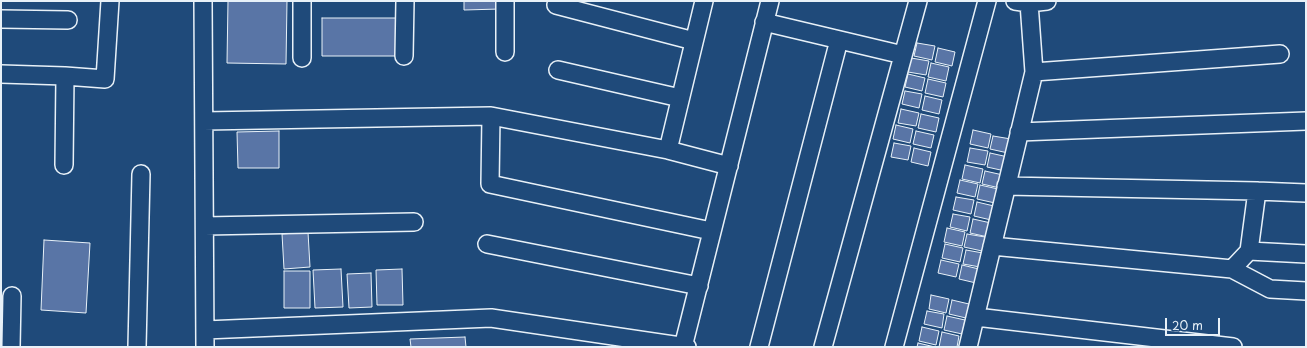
<!DOCTYPE html>
<style>
body{margin:0}
#map{position:relative;width:1307px;height:348px;overflow:hidden;background:#1f4a7a;font-family:"Playpen Sans",sans-serif}
canvas{display:block}
.frame{position:absolute;inset:0;border:2px solid #e8f1f8;pointer-events:none}
.scale{position:absolute;left:1165px;top:318px;width:55px;height:18px;box-sizing:border-box;border:2px solid #e8f1f8;border-top:0;padding-left:5px;font-size:12px;line-height:14px;white-space:nowrap;color:#e8f1f8;-webkit-text-stroke:3px #1f4a7a;paint-order:stroke}
</style>
<div id="map">
<canvas width="1307" height="348"></canvas>
<div class="frame"></div>
<div class="scale">20 m</div>
</div>
<script>
const c = document.querySelector('canvas').getContext('2d');
c.lineJoin = 'round';
function fillPath(path, color) {
  c.fillStyle = color;
  c.fill(path, 'evenodd');
}
function toPath(rows) {
  const path = new Path2D();
  for (const r of rows) {
    path.moveTo(r[0], r[1]);
    for (let i = 2; i < r.length; i += 2) path.lineTo(r[i], r[i + 1]);
  }
  return path;
}
function strokePath(path, color, width, dash) {
  c.strokeStyle = color;
  c.lineWidth = width;
  c.lineCap = dash ? 'butt' : 'round';
  c.setLineDash(dash || []);
  c.stroke(path);
}
const building = toPath([
 [228,1,287,1,286,64,227,63,228,1],
 [464,1,500,1,500,9,464,10,464,1],
 [322,18,396,18,396,56,322,56,322,18],
 [917,43,935,46,932,60,914,56,917,43],
 [938,48,955,52,952,66,935,62,938,48],
 [911,58,929,61,926,75,908,72,911,58],
 [931,63,949,67,946,81,928,77,931,63],
 [908,74,925,78,922,91,905,87,908,74],
 [928,79,946,83,943,97,925,93,928,79],
 [905,91,922,94,919,108,902,104,905,91],
 [925,96,942,100,939,114,922,110,925,96],
 [901,109,919,113,916,126,898,123,901,109],
 [921,114,939,118,936,132,918,128,921,114],
 [896,125,913,129,910,143,893,139,896,125],
 [973,130,991,134,988,148,970,144,973,130],
 [279,131,279,168,238,168,237,132,279,131],
 [916,131,934,135,931,148,913,144,916,131],
 [993,136,1011,139,1008,153,990,149,993,136],
 [894,143,911,146,908,160,891,157,894,143],
 [914,148,931,152,928,166,911,162,914,148],
 [970,148,988,151,985,165,967,162,970,148],
 [990,153,1008,157,1005,171,987,167,990,153],
 [965,165,983,169,980,183,962,179,965,165],
 [985,171,1003,175,1000,188,982,184,985,171],
 [960,180,978,184,975,197,957,193,960,180],
 [980,185,998,189,995,203,977,199,980,185],
 [956,197,974,200,971,214,953,210,956,197],
 [977,202,994,206,991,220,974,216,977,202],
 [953,214,970,217,967,231,950,227,953,214],
 [973,219,991,223,988,237,970,233,973,219],
 [947,228,965,232,962,246,944,242,947,228],
 [308,232,310,267,284,269,282,234,308,232],
 [967,234,985,237,982,251,964,247,967,234],
 [44,240,90,243,86,313,41,310,44,240],
 [945,244,963,248,960,262,942,258,945,244],
 [966,250,983,253,980,267,963,264,966,250],
 [941,260,959,264,956,277,938,273,941,260],
 [962,265,979,269,976,283,959,279,962,265],
 [341,269,343,307,315,308,313,270,341,269],
 [402,269,403,305,377,305,376,270,402,269],
 [284,271,310,271,310,308,284,308,284,271],
 [371,273,372,307,349,308,347,274,371,273],
 [931,295,949,299,946,313,929,309,931,295],
 [952,300,969,304,966,318,949,314,952,300],
 [927,311,944,314,942,328,924,324,927,311],
 [947,316,965,320,962,334,944,330,947,316],
 [922,327,939,331,936,345,919,341,922,327],
 [942,332,959,336,957,347,939,347,942,332],
 [465,337,466,347,411,347,410,339,465,337],
 [918,343,935,347,917,347,918,343]
]);
fillPath(building, '#5975a6');
strokePath(building, '#e8f1f8', 1);
const minor = toPath([
 [203,1,205,347],
 [505,1,505,52],
 [1015,1,1029,3,1047,1],
 [556,5,694,41],
 [1,19,68,20],
 [764,22,903,55],
 [404,56,405,1],
 [302,58,302,1],
 [558,70,680,98],
 [1034,72,1280,54],
 [1,74,65,76,105,79,110,1],
 [491,116,490,184,711,231],
 [204,121,491,116,668,150,729,166],
 [1019,132,1306,121],
 [668,150,704,1],
 [64,165,65,76],
 [1006,186,1257,191,1306,193],
 [205,226,414,222],
 [487,244,699,286],
 [992,246,1232,269,1249,251,1306,254],
 [1249,251,1257,191],
 [1232,269,1270,289,1306,291],
 [976,317,1233,347],
 [205,330,491,318,687,347],
 [11,347,12,296],
 [137,347,141,174],
 [683,347,770,1],
 [759,347,839,40],
 [823,347,918,1],
 [894,347,987,1],
 [968,347,1034,72,1029,3]
]);
strokePath(minor, '#e8f1f8', 20);
strokePath(minor, '#1f4a7a', 17);
</script>
